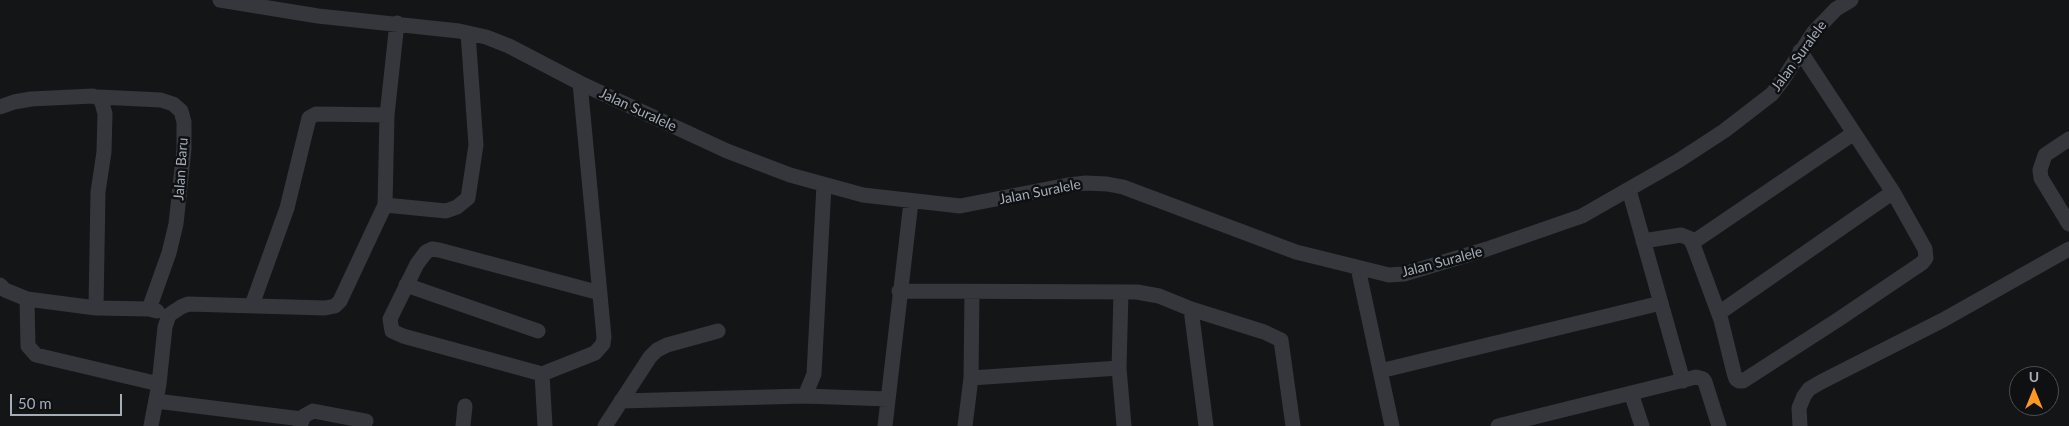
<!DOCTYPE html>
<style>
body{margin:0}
#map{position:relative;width:2069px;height:426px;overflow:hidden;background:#141517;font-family:Lato,sans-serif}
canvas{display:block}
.north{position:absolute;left:2009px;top:366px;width:50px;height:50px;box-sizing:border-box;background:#0f1012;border:1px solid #4b4f54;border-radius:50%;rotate:0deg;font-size:14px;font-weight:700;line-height:20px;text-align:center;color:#a5adb8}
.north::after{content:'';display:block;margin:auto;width:18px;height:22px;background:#ff9724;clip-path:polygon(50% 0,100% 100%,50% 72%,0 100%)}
.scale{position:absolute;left:10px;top:394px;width:112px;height:22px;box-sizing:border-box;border:2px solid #a5adb8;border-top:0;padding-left:6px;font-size:15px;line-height:18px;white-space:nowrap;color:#a5adb8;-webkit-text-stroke:4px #0f1012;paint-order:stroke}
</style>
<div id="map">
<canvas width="2069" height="426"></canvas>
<div class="north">U</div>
<div class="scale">50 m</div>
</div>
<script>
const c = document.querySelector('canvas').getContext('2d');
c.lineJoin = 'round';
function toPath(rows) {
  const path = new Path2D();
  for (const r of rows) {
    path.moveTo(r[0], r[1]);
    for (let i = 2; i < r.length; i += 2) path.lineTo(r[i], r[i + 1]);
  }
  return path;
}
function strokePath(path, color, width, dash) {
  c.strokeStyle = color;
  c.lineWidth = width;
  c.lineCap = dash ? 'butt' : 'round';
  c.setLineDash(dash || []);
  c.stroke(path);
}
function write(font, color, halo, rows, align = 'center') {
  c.font = font + ' Lato,sans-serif';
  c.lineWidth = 5;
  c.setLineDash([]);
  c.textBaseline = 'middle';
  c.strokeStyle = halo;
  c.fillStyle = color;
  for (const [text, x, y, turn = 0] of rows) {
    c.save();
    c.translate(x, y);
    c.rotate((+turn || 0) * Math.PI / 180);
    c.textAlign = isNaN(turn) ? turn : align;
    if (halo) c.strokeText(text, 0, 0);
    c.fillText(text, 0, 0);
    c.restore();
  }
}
strokePath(toPath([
 [220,0,318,16,459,31,486,37,509,46,580,83,727,151,790,175,863,195,960,206,1068,185,1086,183,1107,184,1123,187,1296,252,1389,275,1404,274,1487,249,1582,216,1678,161,1724,131,1772,94,1782,81,1813,33,1836,9,1851,0],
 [99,97,161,100,173,104,181,111,184,122,184,149,176,224,169,253,149,309],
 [0,107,14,102,31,99,93,96,101,99,105,114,104,152,98,192,96,308],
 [2069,139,2045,155,2040,170,2041,178,2069,224],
 [1629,190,1683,381],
 [385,205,446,211,457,207,468,198,476,145,468,33],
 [1643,241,1681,235,1691,239,1721,320,1734,373,1736,379,1739,381,1743,381,1839,319,1922,263,1926,258,1925,249,1893,192,1800,51],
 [1692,243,1854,133],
 [1358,268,1392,426],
 [0,285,5,290,27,299,28,346,36,355,159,384,151,426],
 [406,285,538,331],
 [899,291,1137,292,1159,296,1191,309,1264,332,1281,340,1293,426],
 [1121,292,1119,368,1124,426],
 [27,299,96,308,149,309,157,311],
 [252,305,287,208,309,118,316,114,387,115],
 [1191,309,1206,426],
 [1719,313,1893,192],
 [1380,371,1661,303],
 [542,374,403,336,392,331,390,319,417,264,426,252,432,249,439,250,600,293],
 [971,378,1119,368],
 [159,384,165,327,169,315,181,307,188,304,325,308,335,306,340,301,385,205,387,115,397,23],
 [1631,393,1642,426],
 [805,396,888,399],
 [156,401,302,419],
 [621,401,805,396,814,374,824,185],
 [300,426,304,416,313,411,366,421],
 [463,426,465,406],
 [545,426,542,374,595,353,603,344,604,337,580,83],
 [605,426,650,357,657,350,667,345,718,331],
 [885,426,911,202],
 [965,426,971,378,972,292],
 [1498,426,1696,377,1703,379,1705,382,1719,426],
 [1800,426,1799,408,1804,396,1809,389,1821,382,1943,320,2069,249]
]), '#35373c', 15);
write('14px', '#a5adb8', '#0f1012', [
 ["Jalan Suralele",1799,56,-54],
 ["Jalan Suralele",638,110,25],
 ["Jalan Baru",181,169,-86],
 ["Jalan Suralele",1040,192,-11],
 ["Jalan Suralele",1442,262,-15]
]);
</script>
